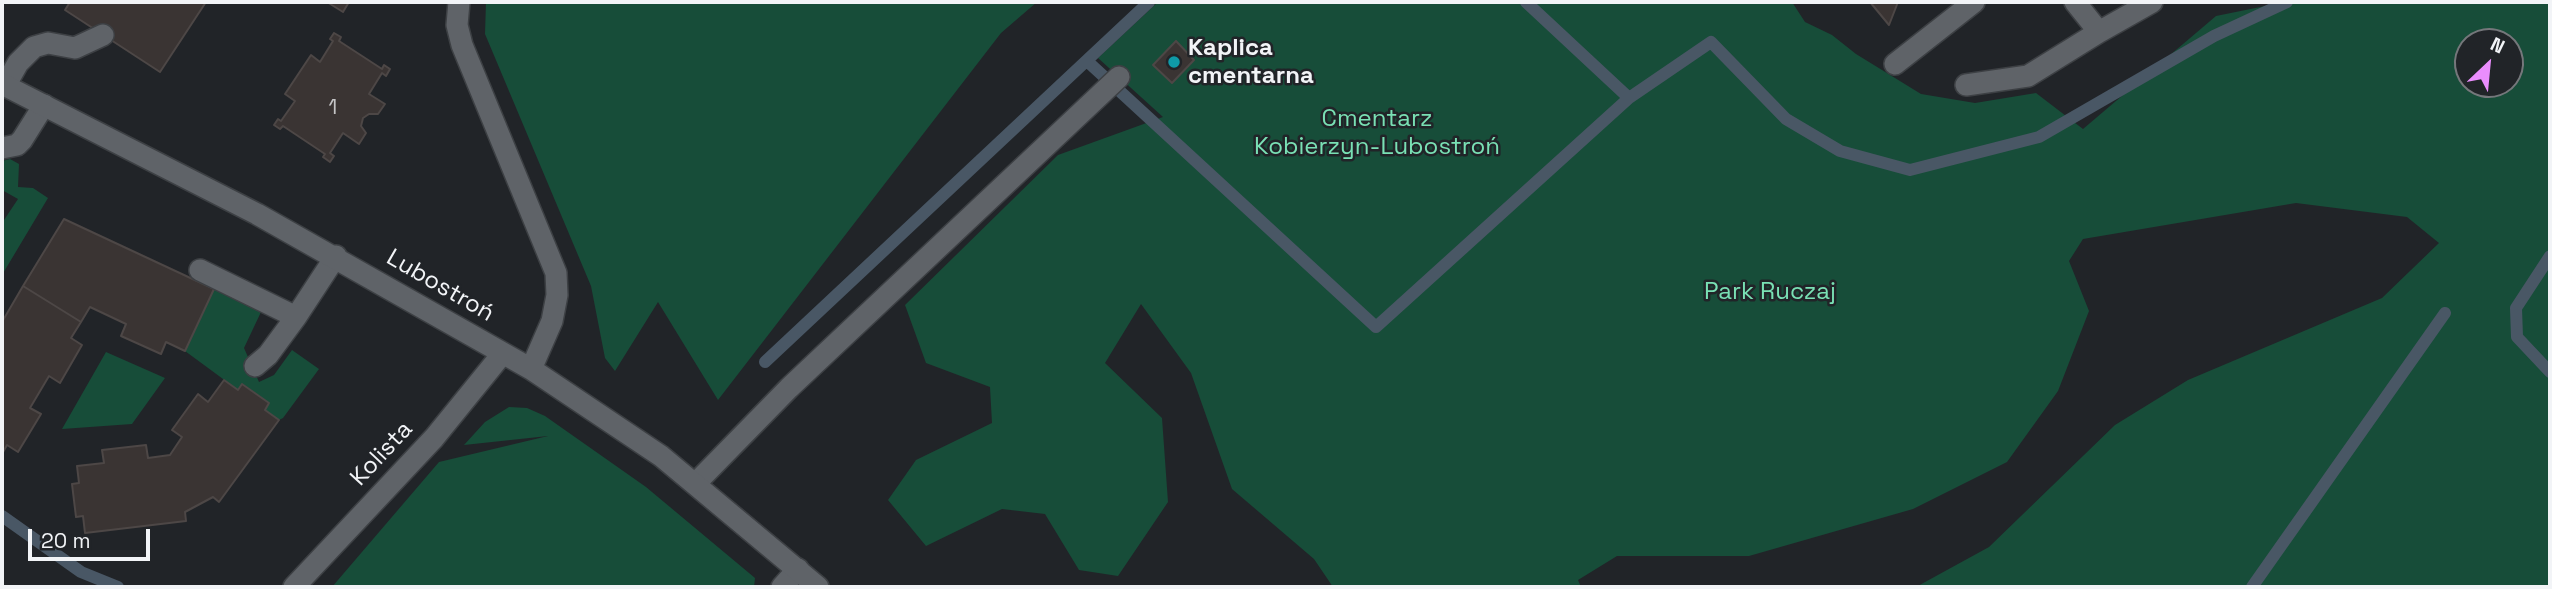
<!DOCTYPE html>
<meta charset="utf-8">
<style>
body{margin:0}
#map{position:relative;width:2552px;height:589px;overflow:hidden;background:#212428;font-family:"Space Grotesk",sans-serif}
canvas{display:block}
.frame{position:absolute;inset:0;border:4px solid #f2f4f7;pointer-events:none}
.north{position:absolute;left:2454px;top:28px;width:70px;height:70px;box-sizing:border-box;background:#212428;border:2px solid #75777b;border-radius:50%;rotate:26deg;font-size:19px;font-weight:700;line-height:28px;text-align:center;color:#f2f4f7}
.north::after{content:'';display:block;margin:auto;width:24px;height:32px;background:#ea8dfd;clip-path:polygon(50% 0,100% 100%,50% 72%,0 100%)}
.scale{position:absolute;left:28px;top:529px;width:122px;height:32px;box-sizing:border-box;border:4px solid #f2f4f7;border-top:0;padding-left:9px;font-size:21px;line-height:24px;white-space:nowrap;color:#f2f4f7;-webkit-text-stroke:5px #212428;paint-order:stroke}
</style>
<div id="map">
<canvas width="2552" height="589"></canvas>
<div class="frame"></div>
<div class="north">N</div>
<div class="scale">20 m</div>
</div>
<script>
const c = document.querySelector('canvas').getContext('2d');
c.lineJoin = 'round';
function fillPath(path, color) {
  c.fillStyle = color;
  c.fill(path, 'evenodd');
}
function toPath(rows) {
  const path = new Path2D();
  for (const r of rows) {
    path.moveTo(r[0], r[1]);
    for (let i = 2; i < r.length; i += 2) path.lineTo(r[i], r[i + 1]);
  }
  return path;
}
function strokePath(path, color, width, dash) {
  c.strokeStyle = color;
  c.lineWidth = width;
  c.lineCap = dash ? 'butt' : 'round';
  c.setLineDash(dash || []);
  c.stroke(path);
}
function write(font, color, halo, rows, align = 'center') {
  c.font = font + ' "Space Grotesk",sans-serif';
  c.lineWidth = 5;
  c.setLineDash([]);
  c.textBaseline = 'middle';
  c.strokeStyle = halo;
  c.fillStyle = color;
  for (const [text, x, y, turn = 0] of rows) {
    c.save();
    c.translate(x, y);
    c.rotate((+turn || 0) * Math.PI / 180);
    c.textAlign = isNaN(turn) ? turn : align;
    if (halo) c.strokeText(text, 0, 0);
    c.fillText(text, 0, 0);
    c.restore();
  }
}
fillPath(toPath([
 [486,2,1037,2,1001,33,718,400,658,302,615,371,605,358,591,286,485,34],
 [1158,2,1792,2,1805,22,1832,35,1856,54,1921,94,1975,103,2036,93,2083,129,2216,16,2285,2,2550,2,2550,587,1916,587,1989,547,2115,425,2188,380,2382,298,2439,243,2407,217,2296,203,2083,239,2069,261,2089,311,2058,391,2007,462,1913,509,1749,556,1617,556,1578,580,1581,587,1333,587,1314,559,1232,489,1191,373,1141,304,1105,363,1162,418,1168,502,1118,576,1079,570,1045,514,1002,509,926,546,888,500,916,460,992,423,990,387,926,363,905,305,1058,155,1163,117,1098,58],
 [2468,42,2510,42,2510,84,2468,84],
 [10,159,19,164,18,187,33,188,48,198,2,275,2,223,18,199,2,190,2,161],
 [214,289,261,312,244,348,259,382,274,375,292,350,319,369,283,418,279,420,265,410,269,403,243,384,238,390,185,351],
 [106,352,165,378,132,424,62,429],
 [509,407,527,408,545,416,646,487,755,578,754,587,332,587,439,462,548,436,464,445,485,422]
]), '#174d39');
strokePath(toPath([
 [1526,2,1629,98],
 [1087,61,1376,327,1629,98,1711,42,1786,119,1840,151,1910,170,2039,137,2214,36,2287,2],
 [2550,256,2516,308,2517,337,2550,372],
 [765,362,1149,2],
 [2,516,81,572,118,587],
 [2252,587,2445,313]
]), '#495765', 12);
const building = toPath([
 [70,2,206,2,160,72,65,10,70,2],
 [327,2,349,2,343,12,327,2],
 [1870,2,1898,2,1889,25,1870,2],
 [334,33,341,37,339,41,382,69,384,65,390,69,386,76,382,73,369,94,385,104,378,114,369,114,363,118,361,126,366,133,359,144,343,133,330,153,334,156,330,162,323,157,325,154,283,126,280,129,274,125,278,119,281,121,295,101,285,94,311,55,320,62,333,41,330,39,334,33],
 [1176,41,1194,60,1172,83,1153,65,1176,41],
 [64,219,214,289,185,351,166,342,161,354,121,336,126,324,90,307,81,322,23,286,64,219],
 [23,286,81,322,71,338,82,345,60,383,49,376,30,408,41,414,18,452,7,445,2,454,2,322,23,286],
 [224,380,238,390,242,384,269,403,265,410,279,420,219,502,213,497,185,512,186,521,85,533,83,516,76,517,72,484,79,483,77,466,104,463,102,450,146,445,148,458,170,455,182,437,172,430,198,394,208,402,224,380]
]);
fillPath(building, '#3a3433');
strokePath(building, '#4d4746', 2);
const service = toPath([
 [2075,2,2099,32,2152,2],
 [1895,64,1974,2],
 [1966,85,2028,76,2099,32],
 [5,86,18,63,34,47,48,43,75,48,103,35],
 [2,148,17,145,22,140,44,105],
 [200,270,296,317,336,256],
 [255,366,268,355,296,317],
 [696,483,789,388,1119,77],
 [782,587,798,569]
]);
const minor = toPath([
 [459,2,457,25,462,45,556,273,557,295,552,321,531,369],
 [2,84,257,214,531,369,661,456,818,587],
 [294,587,434,438,503,353]
]);
strokePath(service, '#3d4044', 24);
strokePath(minor, '#3d4044', 24);
strokePath(service, '#5f6368', 21);
strokePath(minor, '#5f6368', 21);
for (const [x, y, r, color] of [
 [1174,62,7,"#0f9aa8"]
]) {
  const dot = new Path2D();
  dot.arc(x, y, r, 0, 2 * Math.PI);
  c.fillStyle = color;
  c.fill(dot);
  strokePath(dot, '#212428', 2.5);
}
write('21px', '#c4c4c6', null, [
 ["1",333,108]
]);
write('bold 24px', '#f2f4f7', '#212428', [
 ["Kaplica",1188,48],
 ["cmentarna",1188,76]
], 'left');
write('24px', '#79e0b4', '#212428', [
 ["Cmentarz",1377,119],
 ["Kobierzyn-Lubostroń",1377,147],
 ["Park Ruczaj",1770,292]
]);
write('24px', '#f2f4f7', '#212428', [
 ["Lubostroń",440,286,30],
 ["Kolista",382,454,-47]
]);
</script>
